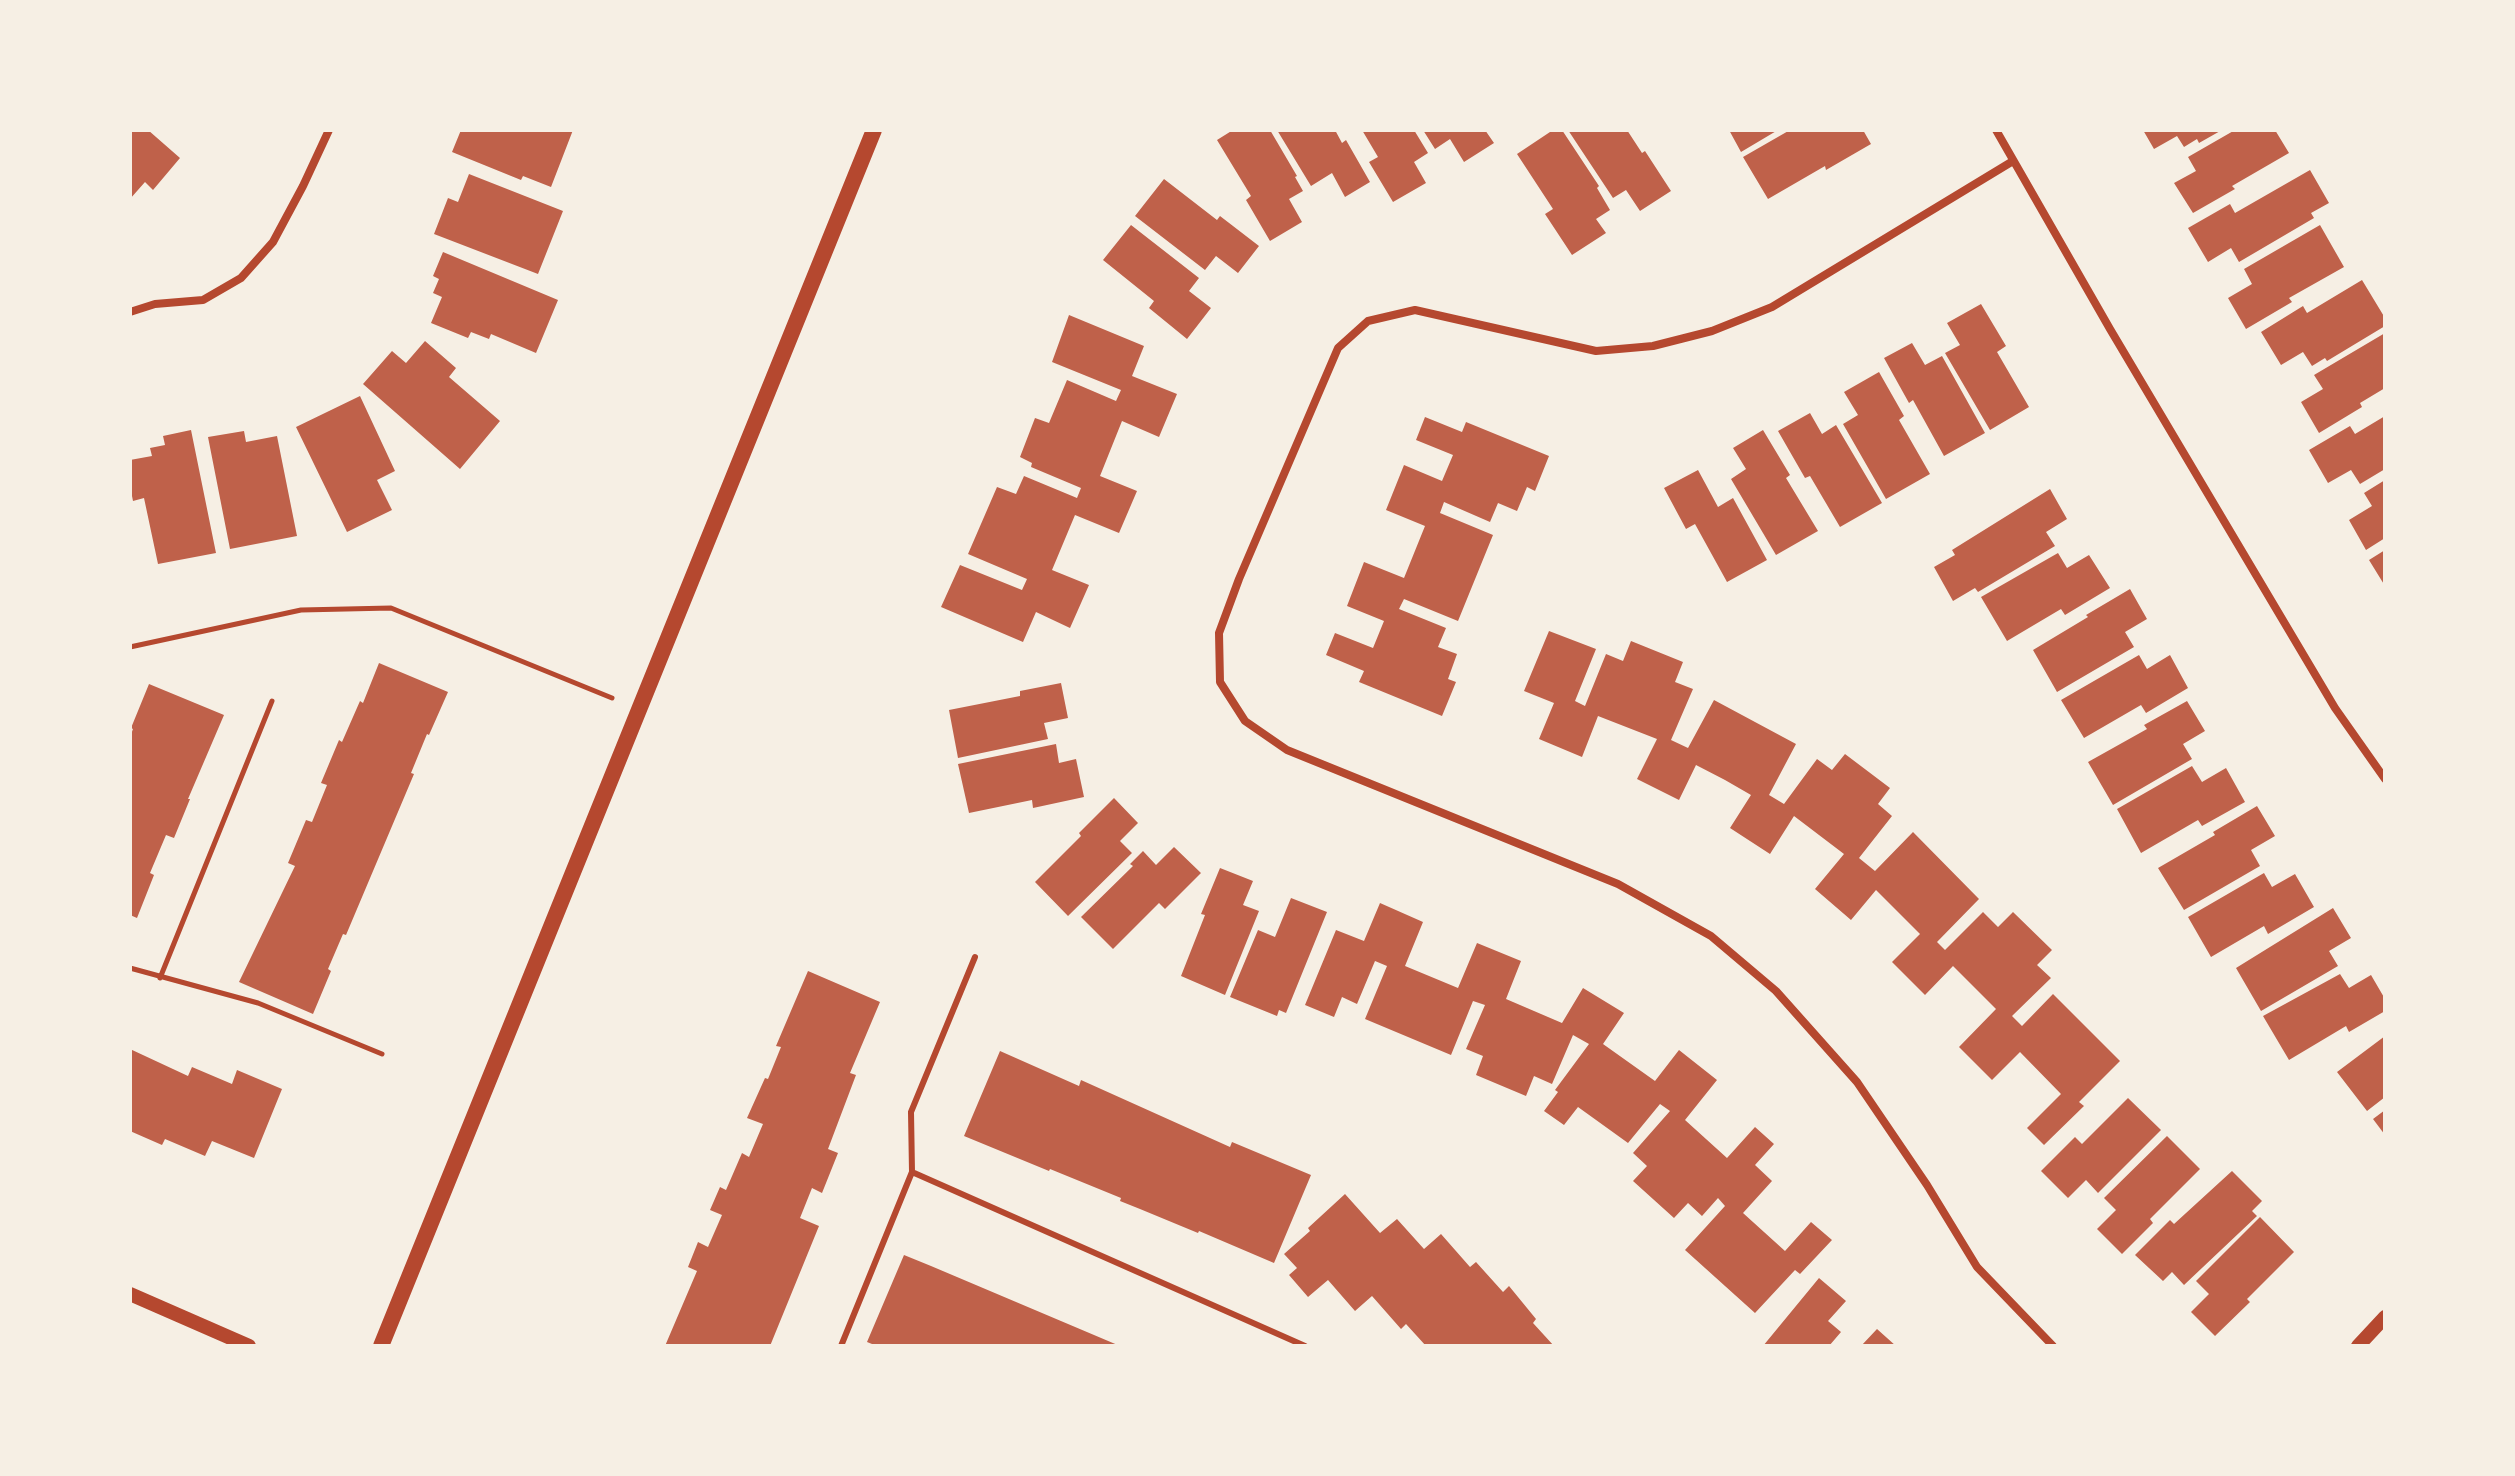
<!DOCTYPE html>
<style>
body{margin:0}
#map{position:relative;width:2515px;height:1476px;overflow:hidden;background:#f6efe4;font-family:"Alegreya Sans",sans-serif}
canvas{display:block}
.frame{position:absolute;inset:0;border:132px solid #f6efe4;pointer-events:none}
</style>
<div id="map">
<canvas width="2515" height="1476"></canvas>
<div class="frame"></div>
</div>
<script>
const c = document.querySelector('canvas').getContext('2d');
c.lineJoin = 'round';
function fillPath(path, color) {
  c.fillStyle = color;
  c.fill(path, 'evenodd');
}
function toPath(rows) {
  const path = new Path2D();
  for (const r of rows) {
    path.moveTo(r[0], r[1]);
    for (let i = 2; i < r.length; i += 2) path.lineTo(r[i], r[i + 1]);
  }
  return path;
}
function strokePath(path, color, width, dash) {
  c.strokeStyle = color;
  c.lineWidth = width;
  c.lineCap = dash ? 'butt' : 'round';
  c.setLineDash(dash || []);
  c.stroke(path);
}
fillPath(toPath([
 [130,130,148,130,180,158,153,190,145,182,130,199],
 [461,130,573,130,551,187,523,176,521,180,452,152],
 [1233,130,1270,130,1297,176,1295,177,1303,191,1289,199,1302,222,1270,241,1246,200,1251,196,1217,140],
 [1277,130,1335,130,1342,143,1346,140,1370,182,1345,197,1332,173,1311,186],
 [1362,130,1414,130,1428,153,1414,162,1426,183,1393,202,1369,162,1378,157],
 [1423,130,1485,130,1494,143,1464,162,1450,139,1435,149],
 [1553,130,1562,130,1599,186,1597,188,1610,210,1596,219,1606,233,1572,255,1545,214,1553,209,1517,154],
 [1568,130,1627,130,1642,153,1645,151,1671,191,1640,211,1626,190,1613,198],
 [1729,130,1778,130,1741,152],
 [1790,130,1863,130,1871,144,1826,170,1825,166,1768,199,1743,157],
 [2143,130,2222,130,2199,143,2197,139,2184,147,2177,136,2154,149],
 [2235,130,2275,130,2289,153,2232,186,2235,189,2193,213,2174,183,2196,171,2188,157],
 [2310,170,2329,203,2311,213,2314,218,2239,262,2231,248,2208,262,2188,228,2230,204,2235,213],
 [469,174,563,211,538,274,434,234,448,198,458,202],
 [1164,179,1217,220,1220,216,1259,246,1238,273,1216,256,1205,270,1135,216],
 [1131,225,1199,278,1189,291,1211,308,1187,339,1149,308,1154,301,1103,260],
 [2320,225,2344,267,2289,298,2292,302,2246,329,2228,298,2252,284,2244,269],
 [443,252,558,300,536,353,491,334,489,339,471,332,468,338,431,323,442,297,433,293,439,279,433,276],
 [2362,280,2385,318,2385,326,2327,361,2325,358,2312,366,2303,352,2281,365,2261,332,2303,306,2307,313],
 [1981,304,2006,346,1997,352,2029,407,1990,430,1945,353,1960,345,1947,323],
 [1069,315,1144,346,1132,376,1177,394,1159,437,1122,421,1100,476,1137,491,1119,533,1075,515,1052,570,1089,585,1070,628,1036,612,1023,642,941,607,960,565,1022,590,1027,579,968,554,997,487,1016,494,1024,476,1077,498,1081,488,1031,467,1032,463,1020,457,1035,418,1049,423,1067,380,1116,401,1121,390,1052,362],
 [2385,333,2385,388,2360,403,2362,407,2319,433,2301,402,2323,389,2314,375],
 [425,341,456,368,449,377,500,421,460,469,363,384,392,351,406,363],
 [1912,343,1925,365,1942,356,1985,433,1944,456,1913,400,1909,403,1884,358],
 [1879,372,1904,416,1899,420,1930,474,1886,499,1843,424,1858,415,1844,392],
 [360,396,395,471,377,480,392,510,347,532,296,427],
 [1810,413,1822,434,1836,425,1882,503,1840,527,1810,476,1805,478,1778,431],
 [2385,416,2385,469,2360,484,2351,470,2328,483,2309,450,2350,426,2355,434],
 [1425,417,1462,432,1466,422,1549,456,1535,491,1527,487,1517,511,1498,503,1490,522,1444,502,1440,513,1493,535,1458,621,1404,599,1399,609,1446,628,1438,647,1457,654,1448,679,1456,682,1442,716,1359,682,1364,671,1326,655,1335,633,1373,648,1384,621,1347,606,1364,562,1404,578,1425,526,1386,510,1404,465,1442,481,1453,455,1416,440],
 [191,430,216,553,158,564,144,498,133,501,130,486,130,460,152,456,150,448,165,445,163,436],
 [1763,430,1790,475,1786,478,1818,531,1776,555,1731,479,1746,469,1733,448],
 [244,431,246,442,277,436,297,536,230,549,208,437],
 [1698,470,1718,507,1733,498,1767,560,1727,582,1695,524,1686,529,1664,488],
 [2385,480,2385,538,2366,550,2349,520,2372,506,2364,493],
 [2050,489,2067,519,2046,532,2055,546,1978,592,1975,588,1953,601,1934,567,1955,555,1952,550],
 [2385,550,2385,586,2369,560],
 [2058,553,2067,568,2089,555,2110,588,2065,615,2061,609,2007,641,1981,597],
 [2130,589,2147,619,2125,632,2134,647,2057,692,2033,650,2088,617,2086,615],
 [1549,631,1596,649,1575,701,1585,706,1606,654,1623,661,1631,641,1683,662,1675,682,1693,689,1671,740,1688,748,1714,700,1796,744,1769,795,1784,804,1817,759,1832,770,1845,754,1890,788,1878,804,1892,816,1859,858,1875,871,1913,832,1979,899,1937,942,1945,950,1983,912,1998,927,2013,912,2052,950,2037,965,2051,978,2012,1016,2022,1026,2053,994,2120,1061,2079,1102,2084,1106,2044,1145,2027,1128,2061,1094,2020,1052,1992,1080,1959,1047,1996,1009,1953,966,1925,995,1892,962,1920,934,1876,890,1851,920,1815,889,1844,854,1794,816,1770,854,1730,828,1751,795,1725,780,1696,765,1679,800,1637,779,1657,739,1598,716,1582,757,1539,739,1554,703,1524,691],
 [2139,655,2147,669,2170,655,2188,688,2146,713,2141,705,2084,738,2061,700],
 [379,663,448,692,429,735,427,734,411,773,414,774,346,935,343,934,328,969,331,971,313,1014,239,982,295,866,288,863,306,820,312,822,327,785,321,783,339,740,342,742,360,701,363,703],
 [1061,683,1068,718,1044,723,1048,739,958,758,949,710,1020,696,1020,691],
 [149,684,224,715,188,799,190,799,174,838,166,835,150,873,154,875,137,918,130,915,130,737,133,729,131,728],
 [2187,701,2205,731,2183,744,2192,759,2113,805,2088,762,2147,729,2144,725],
 [1056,744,1059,763,1076,759,1084,797,1033,808,1032,800,969,813,958,764],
 [2192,766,2202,782,2226,768,2245,802,2202,826,2198,820,2141,853,2117,809],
 [1114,798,1138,823,1120,841,1132,853,1068,916,1035,882,1081,836,1079,833],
 [2257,806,2275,836,2251,850,2260,866,2184,910,2158,868,2215,835,2213,832],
 [1174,847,1201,873,1165,909,1159,903,1113,949,1081,917,1133,866,1130,864,1143,851,1156,865],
 [1220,868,1253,881,1243,905,1259,911,1225,995,1181,976,1205,915,1201,914],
 [2264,873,2272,887,2295,874,2314,907,2268,934,2264,926,2211,957,2188,917],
 [1291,898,1327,912,1286,1013,1279,1010,1277,1016,1230,997,1258,930,1275,937],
 [1380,903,1423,922,1405,966,1458,988,1477,943,1521,961,1506,999,1562,1023,1583,988,1624,1013,1603,1044,1655,1081,1679,1050,1717,1080,1685,1120,1727,1158,1755,1127,1774,1144,1755,1165,1772,1181,1743,1213,1785,1251,1811,1222,1832,1240,1800,1274,1795,1270,1755,1313,1685,1250,1725,1206,1718,1198,1702,1216,1688,1203,1674,1218,1633,1181,1647,1166,1633,1153,1670,1111,1660,1104,1628,1143,1578,1107,1564,1125,1544,1111,1558,1092,1555,1090,1589,1044,1573,1035,1552,1084,1534,1076,1526,1096,1476,1075,1483,1056,1466,1049,1485,1005,1473,1001,1451,1055,1365,1019,1387,966,1375,961,1357,1004,1342,997,1334,1017,1305,1005,1336,930,1364,941],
 [2333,908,2351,938,2329,951,2338,966,2261,1011,2236,968],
 [808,971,880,1002,850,1073,856,1075,828,1149,838,1153,822,1193,812,1188,800,1218,819,1226,770,1346,665,1346,697,1271,688,1267,698,1242,708,1247,722,1215,710,1210,720,1187,726,1190,742,1153,749,1157,763,1124,747,1118,765,1078,768,1079,781,1047,776,1046],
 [2340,974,2349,988,2371,975,2385,999,2385,1011,2349,1032,2346,1026,2289,1060,2263,1016],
 [2385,1036,2385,1097,2367,1111,2337,1072],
 [130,1049,188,1076,192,1067,232,1084,237,1070,282,1089,254,1158,212,1141,205,1156,165,1139,162,1145,130,1131],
 [1000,1051,1079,1086,1081,1080,1230,1147,1232,1142,1311,1175,1274,1263,1199,1231,1198,1233,1140,1209,1120,1201,1121,1198,1050,1169,1049,1171,964,1136],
 [2128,1098,2161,1130,2098,1193,2086,1180,2068,1198,2041,1171,2075,1137,2082,1144],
 [2385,1110,2385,1135,2373,1119],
 [2167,1136,2200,1169,2150,1219,2153,1223,2122,1254,2097,1229,2116,1210,2104,1198],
 [2232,1171,2262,1201,2252,1211,2257,1216,2184,1285,2172,1272,2163,1281,2135,1255,2170,1220,2174,1224],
 [1345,1194,1380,1233,1397,1219,1424,1249,1441,1234,1470,1267,1476,1262,1503,1292,1509,1286,1536,1319,1533,1323,1554,1346,1426,1346,1406,1324,1401,1329,1372,1296,1355,1311,1328,1280,1308,1297,1289,1275,1297,1268,1284,1254,1310,1231,1308,1228],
 [2260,1217,2294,1252,2247,1299,2250,1302,2215,1336,2191,1312,2209,1294,2196,1281],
 [904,1255,931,1266,1120,1346,877,1346,867,1342],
 [1819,1278,1846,1301,1828,1321,1841,1332,1829,1346,1763,1346],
 [1877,1329,1896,1346,1861,1346]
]), '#bf614a');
strokePath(toPath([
 [130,647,301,610,391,608,612,698],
 [130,968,258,1003,382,1054],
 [160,978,272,701]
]), '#b5482f', 5);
strokePath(toPath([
 [912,1172,1305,1346],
 [841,1346,912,1172,911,1112,975,957]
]), '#b5482f', 6);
strokePath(toPath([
 [1996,130,2110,329,2335,708,2385,779],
 [2013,161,1772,307,1712,331,1653,346,1596,351,1415,310,1368,321,1338,348,1239,579,1219,633,1220,682,1245,721,1287,750,1618,884,1711,936,1776,991,1857,1082,1927,1185,1977,1267,2053,1346],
 [130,312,155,304,203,300,241,278,273,242,303,186,329,130]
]), '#b5482f', 8);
strokePath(toPath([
 [130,1294,249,1346],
 [2358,1346,2385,1317]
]), '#b5482f', 14);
strokePath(toPath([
 [381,1346,874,130]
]), '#b5482f', 16);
</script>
